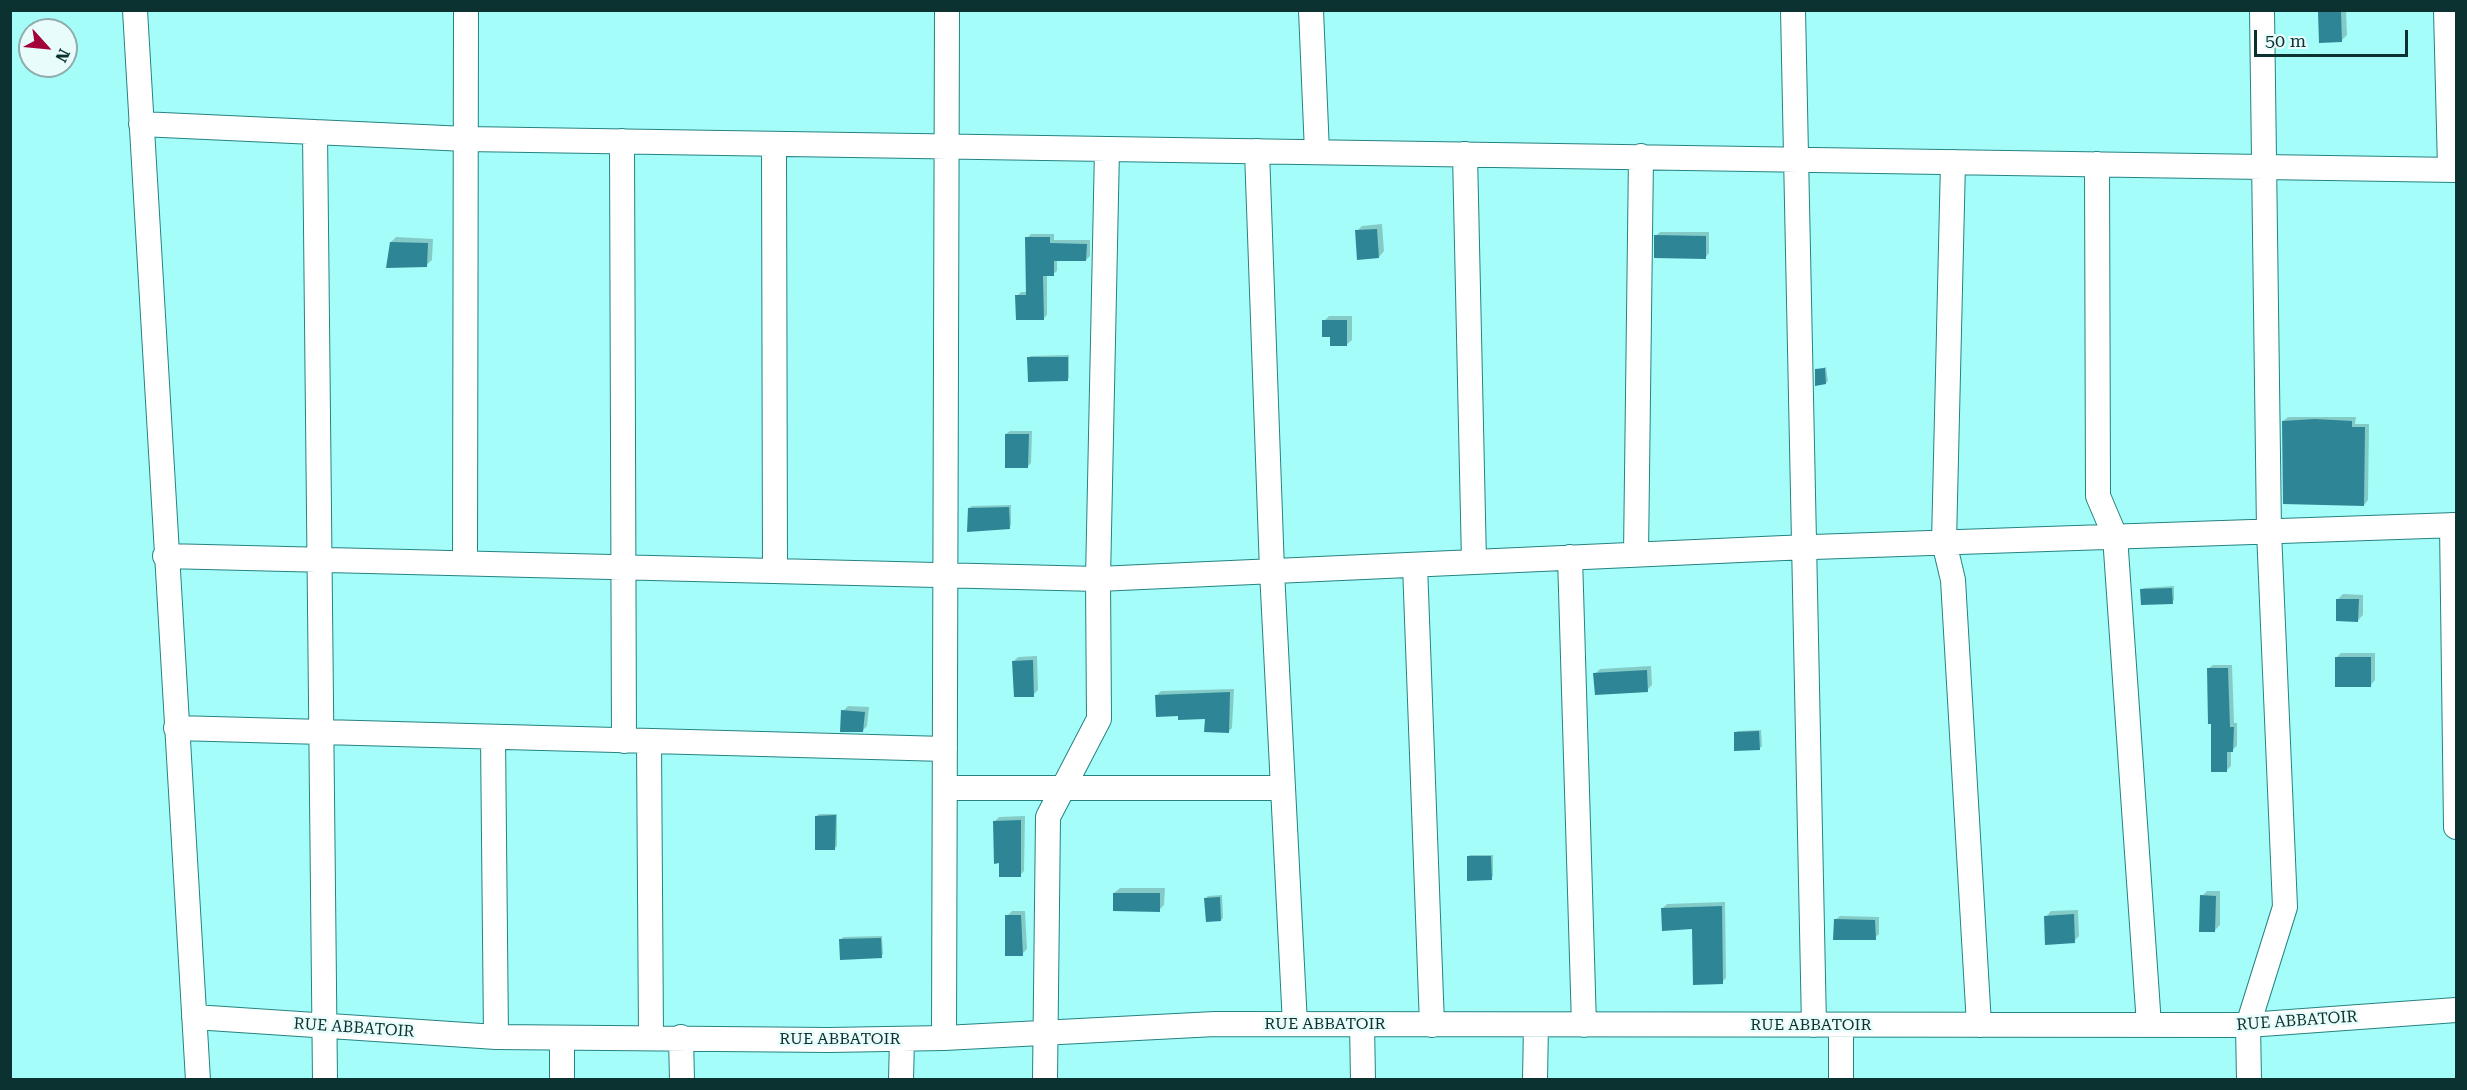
<!DOCTYPE html>
<style>
body{margin:0}
#map{position:relative;width:2467px;height:1090px;overflow:hidden;background:#a5fdf9;font-family:"Roboto Serif",serif}
canvas{display:block}
.frame{position:absolute;inset:0;border:12px solid #0b3231;pointer-events:none}
.north{position:absolute;left:18px;top:18px;width:60px;height:60px;box-sizing:border-box;background:#e8fcfb;border:2px solid #90abaa;border-radius:50%;rotate:117deg;font-size:16px;font-weight:700;line-height:24px;text-align:center;color:#0b3231}
.north::after{content:'';display:block;margin:auto;width:21px;height:27px;background:#a2043a;clip-path:polygon(50% 0,100% 100%,50% 72%,0 100%)}
.scale{position:absolute;left:2254px;top:30px;width:154px;height:27px;box-sizing:border-box;border:3px solid #0b3231;border-top:0;padding-left:8px;font-size:18px;line-height:21px;white-space:nowrap;color:#0b3231;-webkit-text-stroke:4px #e8fcfb;paint-order:stroke}
</style>
<div id="map">
<canvas width="2467" height="1090"></canvas>
<div class="frame"></div>
<div class="north">N</div>
<div class="scale">50 m</div>
</div>
<script>
const c = document.querySelector('canvas').getContext('2d');
c.lineJoin = 'round';
function fillPath(path, color) {
  c.fillStyle = color;
  c.fill(path, 'evenodd');
}
function toPath(rows) {
  const path = new Path2D();
  for (const r of rows) {
    path.moveTo(r[0], r[1]);
    for (let i = 2; i < r.length; i += 2) path.lineTo(r[i], r[i + 1]);
  }
  return path;
}
function strokePath(path, color, width, dash) {
  c.strokeStyle = color;
  c.lineWidth = width;
  c.lineCap = dash ? 'butt' : 'round';
  c.setLineDash(dash || []);
  c.stroke(path);
}
function write(font, color, halo, rows, align = 'center') {
  c.font = font + ' "Roboto Serif",serif';
  c.lineWidth = 5;
  c.setLineDash([]);
  c.textBaseline = 'middle';
  c.strokeStyle = halo;
  c.fillStyle = color;
  for (const [text, x, y, turn = 0] of rows) {
    c.save();
    c.translate(x, y);
    c.rotate((+turn || 0) * Math.PI / 180);
    c.textAlign = isNaN(turn) ? turn : align;
    if (halo) c.strokeText(text, 0, 0);
    c.fillText(text, 0, 0);
    c.restore();
  }
}
fillPath(toPath([
 [2322,10,2346,10,2347,35,2342,40,2320,13],
 [1382,224,1384,251,1379,257,1357,231,1362,226],
 [1660,232,1709,232,1709,253,1705,258,1656,236],
 [1031,234,1054,234,1054,240,1090,240,1090,256,1086,260,1057,260,1057,271,1053,274,1047,274,1047,315,1043,319,1017,296,1021,292,1027,292,1027,238],
 [396,237,433,239,432,260,426,265,391,242],
 [1329,316,1352,316,1352,340,1346,345,1332,335,1324,321],
 [1069,355,1069,378,1067,380,1028,358,1031,356],
 [1826,367,1828,381,1826,383,1816,370],
 [2288,417,2356,417,2355,424,2369,424,2368,500,2364,505,2283,421],
 [1010,431,1032,431,1031,463,1027,467,1006,434],
 [1011,505,1011,525,1009,527,969,508,972,506],
 [2174,586,2174,600,2172,602,2141,590,2144,588],
 [2343,594,2363,595,2363,615,2358,620,2338,599],
 [2341,653,2375,653,2375,680,2370,686,2336,658],
 [1037,656,1038,690,1033,695,1013,662,1018,657],
 [2213,665,2232,665,2234,723,2237,723,2237,746,2231,751,2231,766,2226,771,2213,723,2208,669],
 [1651,666,1652,685,1647,690,1595,674,1600,669],
 [1234,689,1232,728,1228,732,1207,718,1179,714,1157,695,1161,691],
 [848,706,869,707,867,726,862,731,843,711],
 [1761,730,1762,746,1760,748,1735,733,1738,731],
 [819,814,837,814,837,846,835,848,817,816],
 [1025,816,1024,871,1020,875,994,822,999,817],
 [1470,855,1493,855,1493,876,1491,879,1468,857],
 [1120,888,1165,888,1164,905,1159,910,1114,893],
 [2207,891,2220,891,2220,925,2215,930,2202,896],
 [1222,895,1223,918,1221,920,1206,898,1208,896],
 [1725,902,1726,978,1722,982,1694,927,1663,908,1667,904],
 [2078,910,2079,936,2074,941,2046,917,2051,911],
 [1012,911,1025,911,1027,949,1022,954,1007,916],
 [1840,916,1879,917,1879,934,1875,938,1835,920],
 [882,936,883,954,881,956,841,940,843,937]
]), '#0003');
fillPath(toPath([
 [2341,11,2342,42,2319,43,2318,12],
 [1377,229,1379,258,1357,260,1355,230],
 [1654,235,1706,236,1706,259,1654,258],
 [1025,237,1050,237,1050,243,1087,244,1086,261,1054,261,1054,276,1043,276,1044,320,1016,320,1015,295,1026,295],
 [390,242,428,243,427,267,386,268],
 [1322,320,1347,320,1347,346,1330,346,1330,337,1322,337],
 [1027,357,1068,357,1068,381,1028,382],
 [1825,368,1826,384,1815,386,1815,369],
 [2315,419,2352,421,2352,427,2365,427,2364,506,2283,504,2282,421],
 [1005,434,1029,434,1028,468,1005,468],
 [1009,507,1010,529,967,532,968,508],
 [2172,588,2173,604,2141,605,2140,589],
 [2336,599,2359,599,2358,622,2336,621],
 [2335,657,2371,657,2371,687,2335,687],
 [1033,660,1034,697,1014,697,1012,661],
 [2207,668,2228,668,2230,727,2234,727,2233,752,2227,752,2227,772,2211,772,2211,724,2208,724],
 [1647,670,1648,692,1595,695,1593,673],
 [1230,692,1229,733,1204,732,1205,719,1178,720,1178,716,1156,717,1155,695],
 [841,710,865,712,863,732,840,732],
 [1759,731,1760,750,1734,751,1734,732],
 [836,815,835,850,815,850,815,816],
 [1021,820,1021,877,999,877,999,863,994,864,993,821],
 [1467,856,1491,856,1492,880,1467,881],
 [1113,893,1160,893,1160,912,1113,911],
 [2200,895,2216,896,2215,932,2199,932],
 [1220,897,1221,921,1206,922,1204,898],
 [1722,906,1723,984,1693,985,1692,929,1662,931,1661,908],
 [2074,914,2075,943,2045,945,2044,916],
 [1005,915,1021,915,1023,956,1005,956],
 [1834,919,1875,920,1876,940,1833,940],
 [881,938,882,958,840,960,839,939]
]), '#2e8596');
const street = toPath([
 [135,10,198,1080],
 [1311,10,1317,152],
 [1793,10,1814,1025],
 [2446,10,2450,169],
 [141,124,466,139,2456,170],
 [315,132,325,1080],
 [622,141,624,741],
 [774,144,775,571],
 [1257,151,1272,571,1295,1024],
 [1465,154,1474,562],
 [1953,162,1944,542,1953,580,1979,1025],
 [2097,164,2098,496,2115,536,2149,1025],
 [2452,525,2456,827],
 [1636,554,1641,156],
 [165,556,1098,579,1784,548,2456,525],
 [1570,557,1584,1025],
 [465,563,466,10],
 [1415,565,1432,1025],
 [176,728,945,749],
 [493,737,496,1037],
 [649,741,651,1037],
 [945,788,1283,788],
 [194,1017,496,1037,829,1040,944,1038,1215,1024,2248,1025,2456,1010],
 [1362,1024,1363,1080],
 [681,1037,682,1080],
 [944,1038,947,10],
 [562,1080,562,1038],
 [901,1080,902,1039],
 [1045,1080,1048,817,1099,719,1098,579,1107,149],
 [1535,1080,1536,1025],
 [1841,1080,1841,1025],
 [2249,1080,2248,1025,2285,907,2269,531,2262,10]
]);
strokePath(street, '#258381', 26);
strokePath(street, '#fff', 24);
write('16px', '#0b3231', '#e8fcfb', [
 ["RUE ABBATOIR",2297,1021,-4],
 ["RUE ABBATOIR",1325,1024],
 ["RUE ABBATOIR",1811,1025],
 ["RUE ABBATOIR",354,1028,4],
 ["RUE ABBATOIR",840,1039]
]);
</script>
